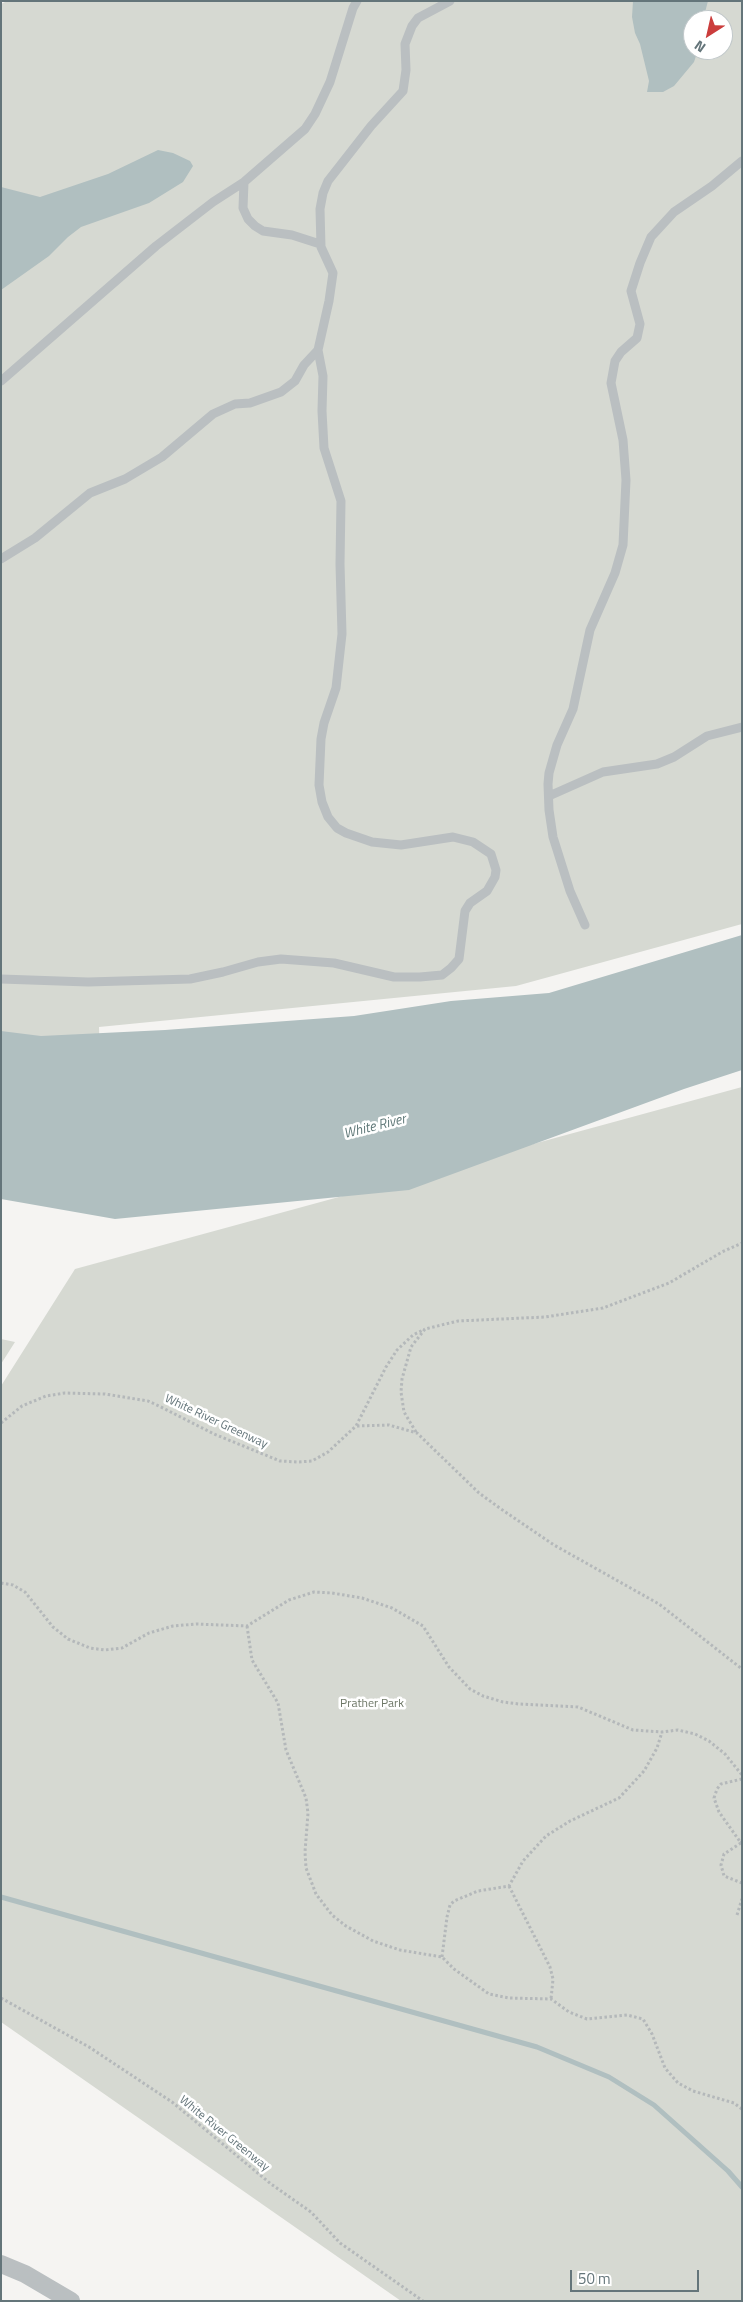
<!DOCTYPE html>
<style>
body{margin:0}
#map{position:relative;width:743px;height:2302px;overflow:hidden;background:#f5f4f2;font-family:"Titillium Web",sans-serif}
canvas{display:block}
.frame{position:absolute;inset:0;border:2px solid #64757a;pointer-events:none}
.north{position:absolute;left:683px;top:10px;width:50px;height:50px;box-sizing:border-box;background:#fff;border:1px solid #c1c8ca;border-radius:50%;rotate:215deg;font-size:14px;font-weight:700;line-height:20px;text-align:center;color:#64757a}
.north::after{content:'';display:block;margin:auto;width:18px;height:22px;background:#cb3d3c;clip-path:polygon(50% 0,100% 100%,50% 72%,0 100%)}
.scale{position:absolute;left:570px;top:2270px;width:129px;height:22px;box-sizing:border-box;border:2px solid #64757a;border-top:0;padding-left:6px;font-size:15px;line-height:18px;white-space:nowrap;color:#64757a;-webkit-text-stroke:4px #fff;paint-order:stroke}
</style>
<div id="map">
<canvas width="743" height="2302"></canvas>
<div class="frame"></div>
<div class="north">N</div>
<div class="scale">50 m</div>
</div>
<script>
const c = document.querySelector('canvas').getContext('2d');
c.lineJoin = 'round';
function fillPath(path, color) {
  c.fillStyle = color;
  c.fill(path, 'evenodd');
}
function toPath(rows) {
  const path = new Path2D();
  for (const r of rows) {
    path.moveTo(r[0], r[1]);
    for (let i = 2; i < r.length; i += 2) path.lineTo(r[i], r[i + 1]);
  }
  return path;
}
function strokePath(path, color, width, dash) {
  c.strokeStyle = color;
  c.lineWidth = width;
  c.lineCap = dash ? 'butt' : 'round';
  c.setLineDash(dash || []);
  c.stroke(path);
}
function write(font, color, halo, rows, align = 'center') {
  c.font = font + ' "Titillium Web",sans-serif';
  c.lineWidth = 5;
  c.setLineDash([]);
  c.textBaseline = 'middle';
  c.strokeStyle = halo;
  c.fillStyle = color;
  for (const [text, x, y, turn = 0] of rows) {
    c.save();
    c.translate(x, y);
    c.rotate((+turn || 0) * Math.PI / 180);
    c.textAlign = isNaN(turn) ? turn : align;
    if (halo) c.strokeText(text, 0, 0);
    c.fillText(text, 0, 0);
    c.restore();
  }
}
fillPath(toPath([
 [7,1,742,1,742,924,516,986,99,1027,100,1068,1,1056,1,4],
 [693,20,723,20,723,50,693,50],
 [742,1087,742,2301,401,2301,1,2022,1,1386,75,1269],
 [1,1339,15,1342,1,1364]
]), '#d6d9d2');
fillPath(toPath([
 [633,1,708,1,703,20,693,20,693,50,698,50,694,62,674,86,663,92,647,92,649,81,640,44,635,33,632,17],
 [158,150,173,153,190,161,193,166,183,182,149,203,81,227,68,237,49,256,1,290,1,187,40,197,108,174],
 [742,935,742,1070,684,1089,409,1190,115,1219,1,1199,1,1031,41,1036,165,1030,354,1016,451,1001,549,993]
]), '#b0bfc0');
strokePath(toPath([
 [1,1897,537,2047,609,2077,654,2105,728,2171,742,2187]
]), '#b0bfc0', 5);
strokePath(toPath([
 [1,1423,22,1406,46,1396,65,1393,105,1394,148,1401,159,1406,214,1434,280,1461,298,1462,312,1461,328,1452,356,1426,386,1367,397,1350,413,1335,425,1329],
 [357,1426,389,1425,417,1433,479,1493,501,1509,554,1545,659,1604,742,1669],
 [416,1432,404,1412,401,1392,402,1379,411,1347,425,1329,458,1321,545,1317,603,1308,669,1283,722,1252,742,1243],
 [1,1583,13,1585,25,1592,53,1627,68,1639,90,1648,105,1650,122,1648,149,1633,173,1626,196,1624,247,1626,289,1600,314,1592,332,1593,362,1598,392,1608,423,1626,449,1667,470,1689,483,1696,503,1702,519,1704,578,1707,633,1730,662,1732,678,1730,695,1734,709,1741,725,1754,742,1775],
 [247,1626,252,1660,278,1703,286,1750,306,1798,308,1813,305,1852,306,1868,316,1894,332,1915,346,1926,373,1941,400,1950,442,1957,454,1969,489,1994,509,1998,551,1999,569,2012,587,2019,627,2015,643,2019,652,2034,665,2068,678,2083,693,2091,734,2103,742,2109],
 [742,1779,721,1784,717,1789,714,1798,719,1812,741,1843,742,1841],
 [741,1843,724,1854,721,1865,724,1876,742,1883],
 [509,1886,550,1967,553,1979,551,1999],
 [737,1915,742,1899],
 [442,1957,447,1917,450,1905,454,1901,478,1891,509,1886,523,1861,546,1836,570,1821,619,1798,644,1771,657,1748,662,1732],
 [1,1998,89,2047,172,2102,271,2184,311,2212,340,2243,423,2301]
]), '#b4b8ba', 3, [2.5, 2.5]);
strokePath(toPath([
 [244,182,243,208,248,219,255,226,263,231,292,235,320,244],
 [1,381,156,246,213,202,244,182,305,129,315,114,330,82,353,8,357,1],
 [1,559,35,538,90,493,125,479,162,457,213,414,235,404,250,403,281,392,295,381,304,365,318,350],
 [549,796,603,772,657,764,674,757,707,736,742,727],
 [585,925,570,891,553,837,549,810,548,784,549,773,557,745,573,709,590,630,615,573,623,545,626,480,623,440,611,383,615,361,621,352,637,338,640,324,631,291,640,263,651,237,674,212,712,186,742,161],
 [1,979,88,982,190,979,223,972,258,962,281,959,334,963,394,977,420,977,442,975,451,968,459,959,465,911,470,903,487,891,495,877,496,870,491,854,473,842,453,837,401,845,372,842,346,833,337,828,328,817,322,802,319,785,321,739,324,723,336,688,342,634,340,564,341,501,324,448,322,411,323,376,318,350,329,301,333,273,321,247,320,209,323,193,328,181,371,126,403,91,406,70,405,44,412,26,418,18,450,1]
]), '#babfc1', 9);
strokePath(toPath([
 [1,2264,25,2274,71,2301]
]), '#babfc1', 18);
write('12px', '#64757a', '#fff', [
 ["White River Greenway",216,1422,25],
 ["White River Greenway",224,2134,39]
]);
write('12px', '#6d7766', '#fff', [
 ["Prather Park",372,1704]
]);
write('italic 14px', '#637b7b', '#fff', [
 ["White River",375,1127,-14]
]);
</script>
